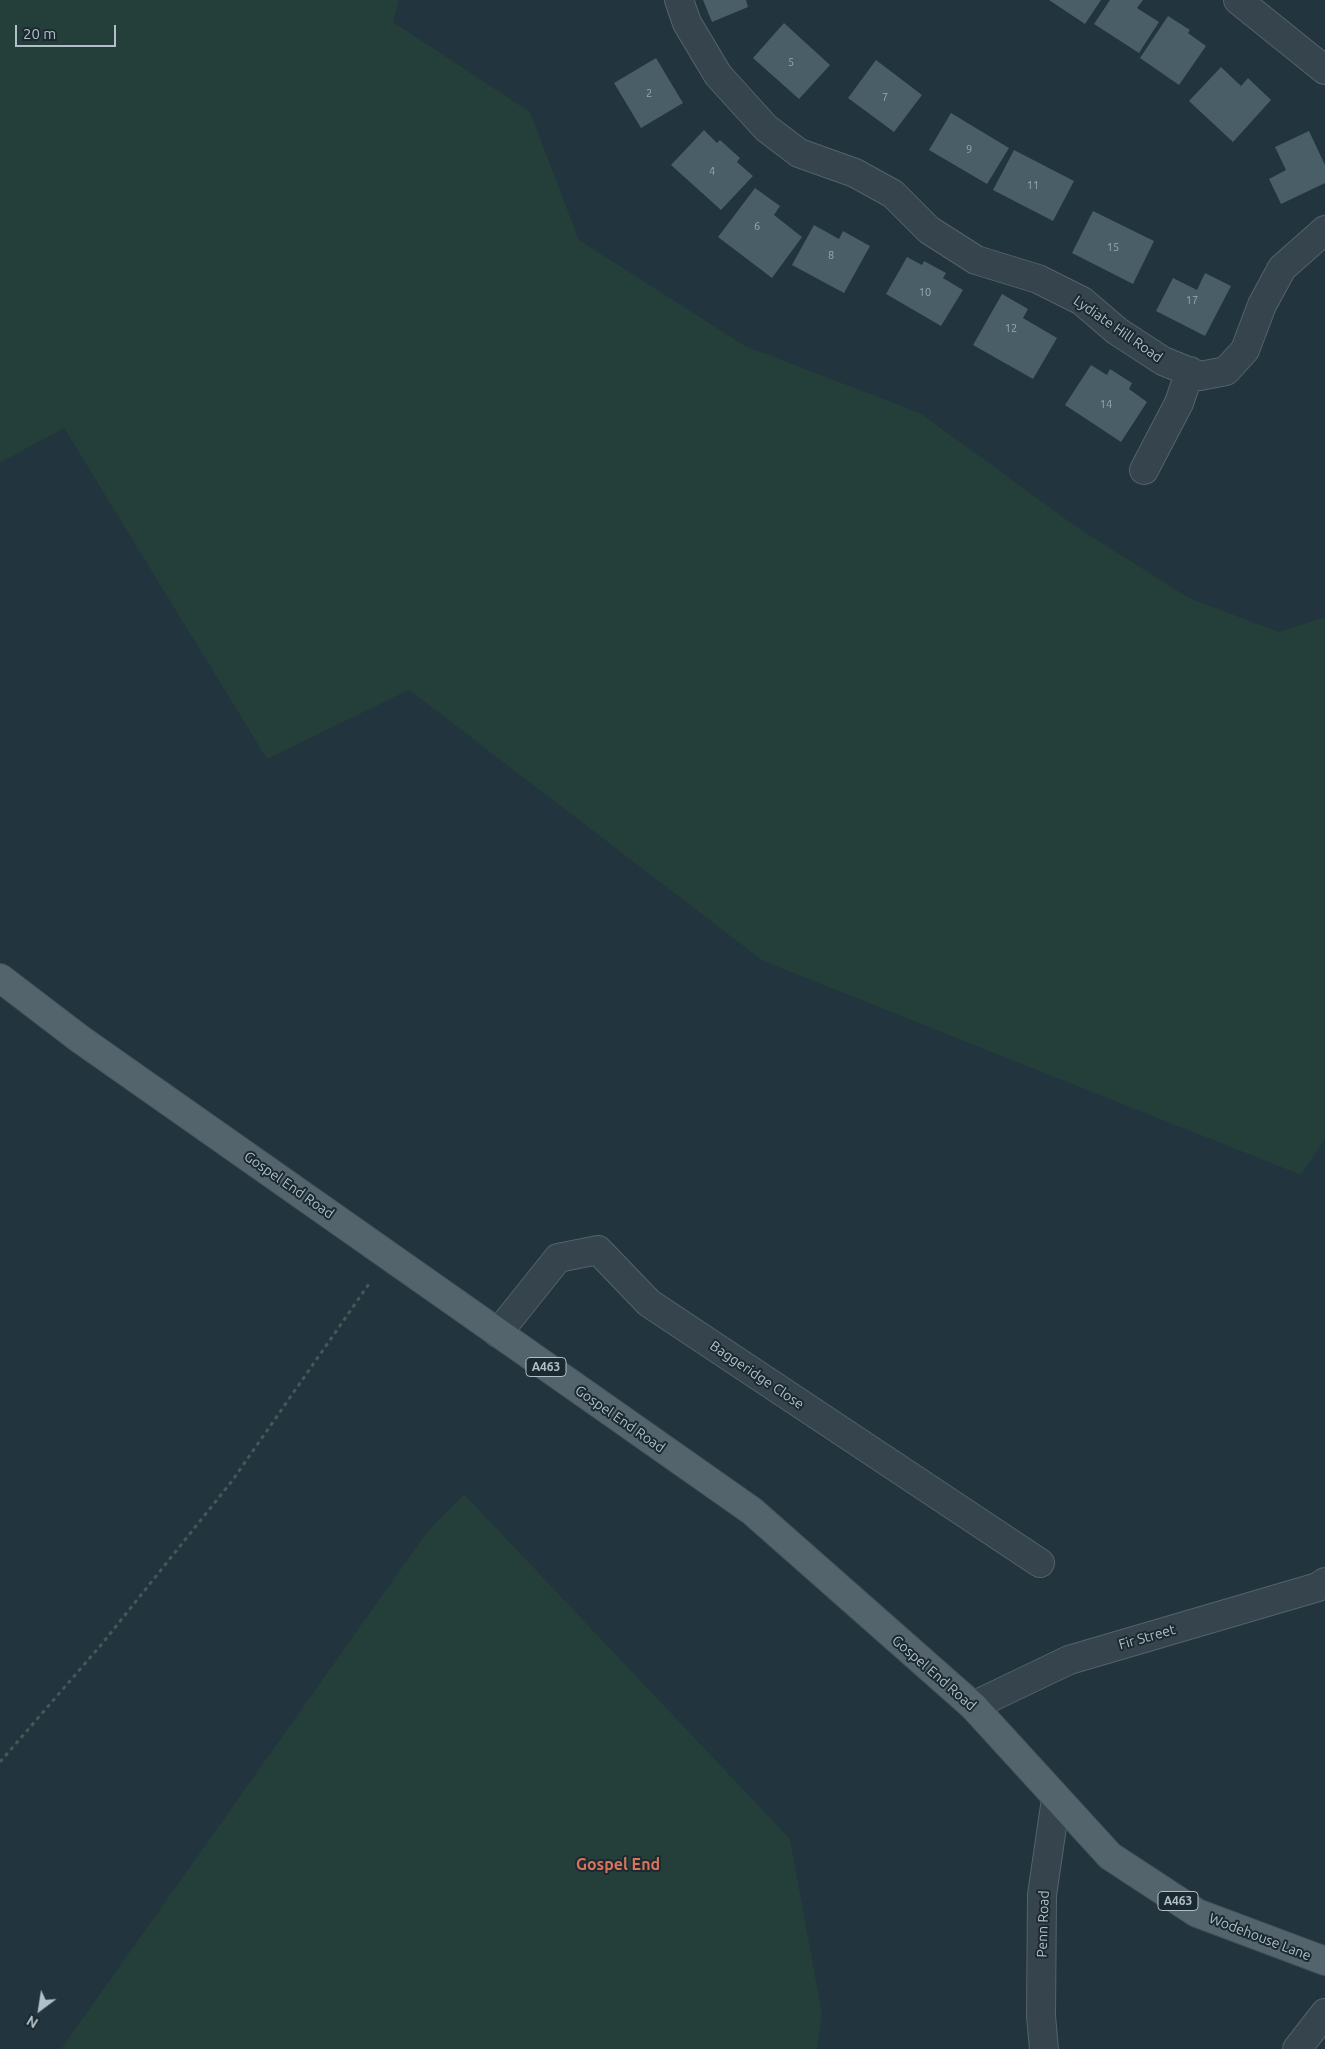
<!DOCTYPE html>
<style>
body{margin:0}
#map{position:relative;width:1325px;height:2049px;overflow:hidden;background:#22343d;font-family:Ubuntu,sans-serif}
canvas{display:block}
.north{position:absolute;left:15px;top:1984px;width:50px;height:50px;-webkit-text-stroke:4px #1b2a31;paint-order:stroke;rotate:211deg;font-size:14px;font-weight:700;line-height:20px;text-align:center;color:#b1c0c8}
.north::after{content:'';display:block;margin:auto;width:18px;height:22px;background:#b1c0c8;clip-path:polygon(50% 0,100% 100%,50% 72%,0 100%)}
.scale{position:absolute;left:15px;top:25px;width:101px;height:22px;box-sizing:border-box;border:2px solid #b1c0c8;border-top:0;padding-left:6px;font-size:15px;line-height:18px;white-space:nowrap;color:#b1c0c8;-webkit-text-stroke:4px #1b2a31;paint-order:stroke}
</style>
<div id="map">
<canvas width="1325" height="2049"></canvas>
<div class="north">N</div>
<div class="scale">20 m</div>
</div>
<script>
const c = document.querySelector('canvas').getContext('2d');
c.lineJoin = 'round';
function fillPath(path, color) {
  c.fillStyle = color;
  c.fill(path, 'evenodd');
}
function toPath(rows) {
  const path = new Path2D();
  for (const r of rows) {
    path.moveTo(r[0], r[1]);
    for (let i = 2; i < r.length; i += 2) path.lineTo(r[i], r[i + 1]);
  }
  return path;
}
function strokePath(path, color, width, dash) {
  c.strokeStyle = color;
  c.lineWidth = width;
  c.lineCap = dash ? 'butt' : 'round';
  c.setLineDash(dash || []);
  c.stroke(path);
}
function write(font, color, halo, rows, align = 'center') {
  c.font = font + ' Ubuntu,sans-serif';
  c.lineWidth = 4;
  c.setLineDash([]);
  c.textBaseline = 'middle';
  c.strokeStyle = halo;
  c.fillStyle = color;
  for (const [text, x, y, turn = 0] of rows) {
    c.save();
    c.translate(x, y);
    c.rotate((+turn || 0) * Math.PI / 180);
    c.textAlign = isNaN(turn) ? turn : align;
    if (halo) c.strokeText(text, 0, 0);
    c.fillText(text, 0, 0);
    c.restore();
  }
}
fillPath(toPath([
 [0,0,399,0,393,22,530,112,579,240,745,346,920,413,1078,528,1189,598,1279,632,1325,617,1325,1139,1301,1175,763,961,409,690,267,759,64,428,0,463],
 [464,1494,790,1839,822,2014,817,2049,61,2049,427,1532]
]), '#243e3a');
fillPath(toPath([
 [703,0,746,0,748,7,712,22],
 [1049,0,1101,0,1085,24],
 [1110,0,1143,0,1137,8,1159,22,1139,53,1094,24],
 [1168,16,1190,30,1188,33,1206,46,1179,85,1140,58],
 [784,23,830,65,799,99,753,58],
 [656,58,683,103,641,128,614,83],
 [876,60,922,95,894,132,848,98],
 [1221,67,1241,86,1248,78,1271,100,1233,142,1189,101],
 [951,113,1009,148,987,184,929,150],
 [704,130,717,143,720,140,740,158,737,162,753,176,721,210,671,165],
 [1309,131,1325,165,1325,183,1281,204,1269,179,1286,170,1275,147],
 [1014,150,1074,181,1053,221,993,190],
 [755,188,780,206,774,215,802,237,772,278,718,237],
 [1093,211,1154,241,1133,284,1072,253],
 [814,225,839,239,843,231,870,246,844,293,792,265],
 [907,257,922,265,924,261,946,273,943,278,963,290,941,326,886,294],
 [1205,273,1231,286,1205,336,1156,311,1173,278,1197,290],
 [1002,294,1028,309,1023,318,1057,338,1033,379,973,345],
 [1091,365,1107,375,1110,369,1132,383,1129,389,1147,402,1121,442,1065,405]
]), '#4a5e68');
const minor = toPath([
 [679,0,687,23,718,75,766,128,799,153,855,173,893,194,929,230,976,260,1038,279,1082,301,1117,331,1163,361,1200,376,1226,371,1245,350,1262,305,1282,268,1325,230],
 [1238,0,1325,70],
 [1144,470,1179,403,1190,371],
 [498,1333,558,1258,598,1250,649,1303,1040,1563],
 [973,1706,1069,1660,1318,1587,1325,1582],
 [1044,2049,1041,2016,1042,1895,1056,1799],
 [1297,2049,1325,2013]
]);
const major = toPath([
 [0,978,80,1039,752,1511,973,1706,1110,1856,1197,1913,1325,1961]
]);
strokePath(minor, '#54636a', 30);
strokePath(major, '#425158', 30);
strokePath(toPath([
 [0,1762,101,1645,232,1481,371,1281]
]), '#425a57', 3, [4, 4]);
strokePath(minor, '#36454d', 28);
strokePath(major, '#54646d', 28);
write('11px', '#97a8b0', null, [
 ["5",791,62],
 ["2",649,93],
 ["7",885,97],
 ["9",969,149],
 ["4",712,171],
 ["11",1033,185],
 ["6",757,226],
 ["15",1113,247],
 ["8",831,255],
 ["10",925,292],
 ["17",1192,300],
 ["12",1011,328],
 ["14",1106,404]
]);
for (const [x, y, w] of [
 [546,1367,40],
 [1178,1901,40]
]) {
  const box = new Path2D();
  box.roundRect(x - w / 2, y - 9.5, w, 19, 4);
  c.fillStyle = '#1b2a31';
  c.fill(box);
  strokePath(box, '#b1c0c8', 1);
}
write('bold 12px', '#b1c0c8', null, [
 ["A463",546,1367],
 ["A463",1178,1901]
]);
write('14px', '#b1c0c8', '#1b2a31', [
 ["Lydiate Hill Road",1118,329,35],
 ["Gospel End Road",289,1185,35],
 ["Baggeridge Close",757,1375,34],
 ["Gospel End Road",620,1419,35],
 ["Fir Street",1147,1637,-16],
 ["Gospel End Road",934,1673,41],
 ["Penn Road",1043,1924,-88],
 ["Wodehouse Lane",1260,1937,21]
]);
write('bold 16px', '#d8745d', '#1b2a31', [
 ["Gospel End",618,1865]
]);
</script>
